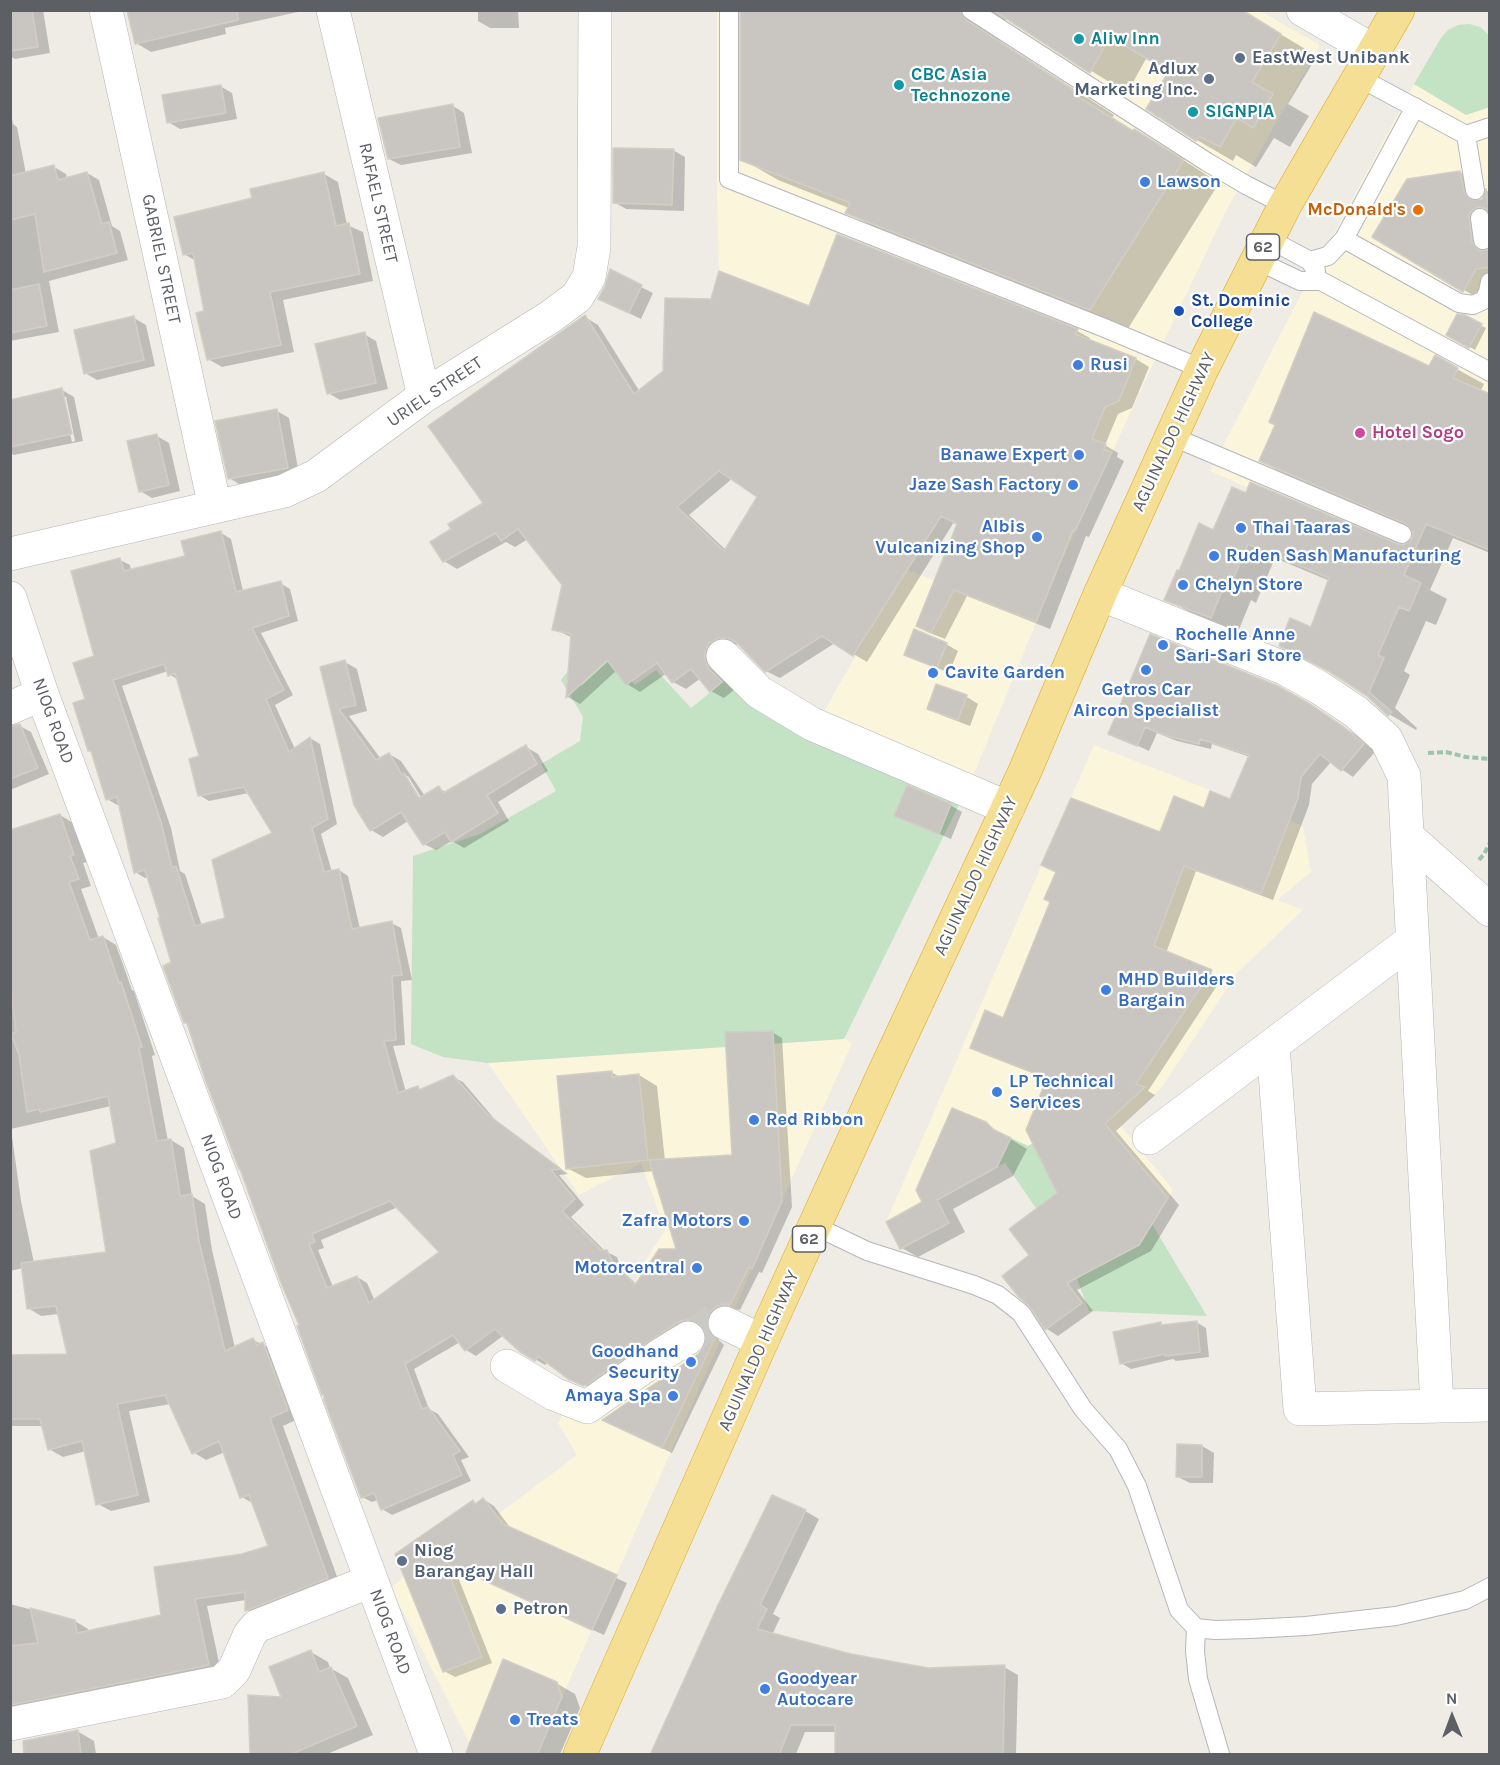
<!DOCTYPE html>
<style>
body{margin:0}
#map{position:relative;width:1500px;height:1765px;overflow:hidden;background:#eeece4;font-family:Karla,sans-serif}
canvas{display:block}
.frame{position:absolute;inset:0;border:12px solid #5c5f64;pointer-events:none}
.north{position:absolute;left:1422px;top:1687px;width:60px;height:60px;-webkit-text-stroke:4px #fff;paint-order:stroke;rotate:359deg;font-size:16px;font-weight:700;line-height:24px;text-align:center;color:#5c5f64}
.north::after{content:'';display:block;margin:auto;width:21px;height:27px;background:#5c5f64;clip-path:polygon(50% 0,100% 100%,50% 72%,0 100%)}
</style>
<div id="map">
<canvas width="1500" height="1765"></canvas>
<div class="frame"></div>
<div class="north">N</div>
</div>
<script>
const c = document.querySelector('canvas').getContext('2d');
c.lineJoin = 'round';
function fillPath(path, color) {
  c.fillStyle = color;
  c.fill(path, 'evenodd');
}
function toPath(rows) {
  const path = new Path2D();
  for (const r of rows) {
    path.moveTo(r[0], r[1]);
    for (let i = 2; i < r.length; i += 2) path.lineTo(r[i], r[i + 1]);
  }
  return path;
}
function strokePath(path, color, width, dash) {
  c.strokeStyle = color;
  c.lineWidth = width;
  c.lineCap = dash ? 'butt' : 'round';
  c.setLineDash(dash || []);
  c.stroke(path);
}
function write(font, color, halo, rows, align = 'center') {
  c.font = font + ' Karla,sans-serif';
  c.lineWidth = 4.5;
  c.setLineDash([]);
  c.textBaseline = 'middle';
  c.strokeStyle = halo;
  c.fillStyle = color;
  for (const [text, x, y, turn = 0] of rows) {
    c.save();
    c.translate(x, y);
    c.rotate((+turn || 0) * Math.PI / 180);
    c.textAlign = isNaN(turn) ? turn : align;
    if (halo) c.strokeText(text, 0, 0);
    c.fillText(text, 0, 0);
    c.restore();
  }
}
fillPath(toPath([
 [717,11,1260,11,1320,45,1226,211,1153,364,1059,567,973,776,821,717,905,569,977,597,1058,418,700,341,719,271,717,193],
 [1414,84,1466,115,1489,107,1489,550,1426,524,1412,560,1210,471,1296,304],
 [1094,745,1303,826,1311,872,1277,900,1303,910,1238,972,1162,1087,1121,1126,1173,1190,1139,1245,1094,1269,1033,1143,1028,1146,1011,1138,937,1200,949,1223,900,1249,886,1222],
 [844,1039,852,1043,537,1754,470,1744,391,1588,430,1554,428,1539,483,1498,497,1515,577,1455,558,1423,633,1290,641,1267,665,1230,641,1163,579,1195,488,1063]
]), '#fbf5dc');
fillPath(toPath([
 [1469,24,1480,27,1489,35,1490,107,1466,115,1414,84,1441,38,1448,30,1458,25],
 [599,644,635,685,656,670,691,708,733,674,973,776,844,1039,488,1063,443,1057,411,1044,413,856,480,834,556,791,541,764,580,741,583,717,561,680,576,661],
 [1011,1138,1028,1146,1033,1143,1055,1189,1139,1245,1152,1224,1207,1316,1089,1311,1072,1266,1053,1233,1005,1163,997,1167]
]), '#c3e3c4');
fillPath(toPath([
 [10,10,43,10,50,53,15,59,10,56],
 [129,10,307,10,225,28,226,34,151,52,136,43],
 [478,10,518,10,519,28,490,28,478,21],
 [742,10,1240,10,1317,56,1288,104,1309,116,1290,147,1274,138,1256,167,1236,155,1233,161,1197,140,1168,75,1158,64,1147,57,1127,93,1008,19,998,24,996,32,1001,42,1114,115,1112,118,1171,152,1219,183,1127,330,884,233,847,212,849,208,778,180,742,159],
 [220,86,232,93,237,119,180,129,168,122],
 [453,106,464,113,472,153,401,165,389,159],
 [10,107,13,124,17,127,26,174,54,167,66,174,67,179,87,173,99,180,112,226,120,231,128,260,49,281,59,332,10,341],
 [673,150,685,157,684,211,626,209,614,202],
 [1460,172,1472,179,1476,201,1484,199,1487,191,1490,192,1490,209,1484,206,1471,207,1490,210,1490,214,1485,216,1481,221,1483,249,1485,252,1490,250,1490,275,1476,297,1374,237],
 [324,174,338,182,347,225,363,232,373,281,283,300,294,352,222,367,208,359,206,312,196,261,184,254],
 [611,272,653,293,641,319,612,305,607,287],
 [810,308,1077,331,1090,338,1088,341,1136,359,1149,367,1132,408,1118,414,1105,445,1118,453,1117,457,1124,461,1089,537,1086,536,1050,629,967,596,945,639,930,633,959,524,954,522,867,662,835,643,780,678,766,671,740,645,733,644,734,690,724,698,711,691,701,678,686,689,673,682,667,673,640,692,627,684,617,670,580,704,568,697,573,638,554,629,564,584,528,539,515,547,506,542,457,569,444,561,453,530,485,503,585,317,598,325,640,392],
 [733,478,759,496,727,551,689,515],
 [612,654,614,656,581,686,581,682],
 [1464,317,1486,328,1475,350,1448,335],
 [134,318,146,325,155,366,97,380,85,373],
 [364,334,376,341,388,389,340,400,328,393],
 [1435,357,1484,384,1480,392,1490,396,1490,553,1453,538,1430,590,1447,599,1436,625,1426,621,1404,671,1410,675,1395,708,1417,728,1416,730,1389,714,1367,695,1343,679,1281,645,1312,629,1330,581,1275,558,1256,603,1251,600,1238,632,1193,614,1166,599,1180,573,1214,532,1404,547,1413,540,1415,532,1412,529,1288,476,1261,461,1429,368],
 [62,390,74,397,83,441,14,455,10,453,10,401],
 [62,397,66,397,75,441,72,442],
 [277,411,289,418,299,474,241,485,229,478],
 [157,436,169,443,180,491,152,498,140,491],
 [221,533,231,539,243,591,280,583,290,589,298,621,261,633,293,695,275,705,295,749,310,738,320,744,337,824,321,834,332,872,339,870,348,876,360,929,391,923,401,928,412,980,401,981,405,1045,393,1046,406,1092,417,1088,422,1090,453,1077,463,1082,497,1122,568,1174,559,1175,584,1205,571,1217,605,1251,617,1257,621,1269,637,1285,678,1250,654,1171,586,1178,567,1168,611,1072,620,1077,639,1075,657,1086,665,1161,734,1156,772,1032,782,1038,792,1207,762,1273,759,1272,740,1310,734,1309,716,1331,719,1340,724,1345,672,1453,613,1425,699,1355,706,1347,708,1337,703,1325,698,1324,688,1327,595,1390,569,1378,548,1362,545,1365,520,1350,504,1335,476,1356,466,1350,460,1342,414,1369,429,1409,438,1414,469,1457,461,1460,471,1481,392,1515,382,1509,378,1500,372,1502,362,1497,301,1326,190,1024,186,1022,162,919,149,877,145,878,135,872,120,804,117,805,107,799,93,752,89,750,87,700,95,657,120,560,130,565,131,570,186,557],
 [168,671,169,674,179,680,201,758,199,795,209,801,249,793,274,834,227,919,202,926,185,874,180,871,171,828,122,686],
 [398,1207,441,1252,375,1301,367,1283,357,1277,333,1287,318,1250,324,1248,321,1240],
 [705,1317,709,1329,706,1329],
 [1151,636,1322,713,1356,735,1375,752,1353,777,1331,762,1312,784,1309,805,1273,900,1196,871,1166,953,1222,978,1148,1091,1155,1095,1116,1131,1179,1205,1151,1251,1077,1290,1093,1311,1058,1336,1047,1329,1032,1306,1032,1256,1058,1193,1048,1079,983,1054,972,1047,1004,1020,1051,902,1161,834,1205,810,1231,800,1250,757,1212,744,1211,749,1177,741,1157,733,1149,751,1110,733],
 [946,644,958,651,949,673,906,654],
 [345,662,357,669,367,711,349,716,381,759,389,754,401,761,425,796,439,788,447,793,526,747,538,754,548,771,498,802,509,821,464,848,452,841,436,850,424,844,408,821,383,837,371,830,321,668],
 [404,776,408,776,425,804,422,805],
 [937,686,967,697,978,704,970,726,941,715,929,708],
 [20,726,31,732,49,774,10,790,10,728],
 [950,805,962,812,951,839,896,815],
 [60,815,73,823,87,862,83,863,91,886,81,889,99,939,103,937,116,945,132,990,134,991,155,1055,152,1056,168,1141,171,1140,184,1148,192,1196,205,1204,212,1250,235,1348,253,1340,276,1351,300,1418,283,1426,340,1585,260,1618,247,1610,246,1600,207,1606,221,1672,10,1715,10,1604,75,1621,88,1629,88,1632,163,1616,242,1555,270,1547,254,1504,242,1497,225,1452,206,1460,193,1452,171,1404,129,1411,150,1502,111,1511,98,1504,86,1451,63,1457,49,1449,43,1426,10,1426,10,1356,69,1355,59,1314,41,1316,28,1308,23,1268,10,1271,10,831],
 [111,1106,118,1144,108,1253,34,1263,21,1201,11,1129],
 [986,1124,1027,1149,1013,1176,953,1209,965,1232,918,1257,902,1248],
 [1196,1322,1206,1328,1209,1357,1176,1361,1173,1359,1131,1369,1121,1363,1160,1323,1165,1326],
 [1202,1446,1214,1453,1213,1483,1190,1483,1178,1477],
 [483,1499,494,1506,512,1530,627,1583,604,1635,454,1567,492,1663,455,1677,444,1671,397,1555,473,1502,477,1504],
 [805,1511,819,1519,773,1614,780,1618,772,1635,850,1656,928,1669,1004,1667,1018,1675,1016,1754,837,1754,836,1732,805,1732,796,1754,652,1754],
 [311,1652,328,1662,330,1668,348,1678,373,1735,327,1754,252,1754],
 [556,1683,575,1694,580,1708,560,1754,476,1754],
 [77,1731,94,1741,96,1754,26,1754]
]), '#0003');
const building = toPath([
 [10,10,32,10,38,47,10,51,10,10],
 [127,10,237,10,238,20,135,44,127,10],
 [740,10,960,10,965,19,1078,93,1077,96,1133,131,1134,129,1184,160,1090,310,845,213,850,203,740,160,740,10],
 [993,10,1242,10,1281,34,1252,82,1273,94,1253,128,1237,118,1220,147,1199,136,1196,141,1146,109,1166,76,1154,69,1156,64,1110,37,1090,73,993,10],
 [221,85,226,113,167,123,162,95,221,85],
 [453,104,460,147,388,159,378,118,453,104],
 [613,148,674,149,672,205,613,203,613,148],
 [54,165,58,180,87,172,102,224,109,222,117,253,44,272,35,214,10,220,10,176,54,165],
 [1460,171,1464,192,1471,200,1482,199,1486,189,1489,212,1485,208,1479,207,1473,210,1469,214,1472,242,1479,251,1490,249,1490,267,1476,269,1463,292,1372,237,1407,179,1460,171],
 [324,172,336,226,349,223,360,274,270,292,281,345,207,360,196,313,204,311,193,253,183,255,174,217,252,198,250,189,324,172],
 [837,234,1078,329,1075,334,1136,358,1119,401,1105,407,1092,439,1106,444,1104,450,1112,452,1075,531,1073,530,1036,622,954,590,931,633,916,626,957,524,941,516,853,656,822,636,765,672,736,642,728,638,719,638,709,643,705,652,705,660,709,669,722,682,710,692,691,669,672,683,657,663,626,685,607,660,566,698,571,634,552,630,562,585,518,529,501,541,496,533,443,562,430,542,451,529,448,524,483,503,428,426,585,315,634,394,663,371,665,298,711,299,719,271,809,306,837,234],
 [719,471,757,497,724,551,677,507,719,471],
 [610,269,642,285,629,313,598,299,605,286,610,269],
 [39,284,47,326,10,333,10,290,39,284],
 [1314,312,1429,366,1435,355,1458,368,1453,378,1490,394,1490,550,1426,524,1404,575,1421,583,1409,611,1399,607,1378,655,1384,658,1369,692,1392,712,1388,716,1367,696,1330,672,1279,646,1290,618,1311,627,1329,578,1248,544,1229,589,1224,586,1211,618,1164,600,1177,570,1179,571,1199,523,1213,530,1232,487,1246,493,1250,482,1398,544,1404,545,1412,539,1413,532,1406,524,1259,461,1275,425,1269,422,1314,312],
 [1457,314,1465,315,1482,324,1469,348,1446,335,1457,314],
 [134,316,144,360,84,374,74,330,134,316],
 [365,332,376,383,327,394,315,344,365,332],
 [62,388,72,434,10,447,10,400,62,388],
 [277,409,288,468,228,479,215,421,277,409],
 [157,434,169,485,139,492,127,441,157,434],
 [221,531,236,592,281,581,289,616,252,628,284,690,266,699,289,752,310,737,328,819,312,828,324,872,339,869,352,929,392,921,402,975,392,976,396,1040,384,1041,398,1093,418,1086,419,1090,453,1075,487,1114,561,1169,551,1170,575,1199,562,1211,601,1250,607,1250,612,1261,635,1285,659,1249,676,1249,649,1160,732,1155,725,1032,773,1031,782,1201,752,1269,749,1267,730,1305,723,1304,715,1307,708,1314,706,1325,709,1333,715,1338,662,1448,602,1420,698,1354,705,1346,707,1337,704,1328,697,1322,688,1319,678,1322,584,1386,568,1379,538,1356,535,1361,519,1351,495,1329,465,1351,453,1335,405,1364,422,1409,428,1407,460,1451,453,1455,462,1475,381,1510,374,1493,361,1498,324,1400,324,1394,322,1395,297,1326,299,1325,281,1283,240,1169,239,1169,205,1079,187,1023,184,1023,163,966,171,962,158,918,160,918,145,870,134,873,117,797,106,800,91,751,88,751,73,703,85,699,73,663,94,656,71,571,120,558,124,571,185,556,181,541,221,531],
 [164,664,168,676,175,673,199,756,189,759,198,796,244,787,272,833,212,860,225,918,195,926,176,866,172,868,161,822,113,680,164,664],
 [390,1201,439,1252,369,1303,357,1276,327,1288,309,1244,315,1242,312,1234,390,1201],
 [914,629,947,643,937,668,904,655,914,629],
 [1150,634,1278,686,1310,704,1344,727,1364,744,1341,771,1320,754,1301,777,1298,798,1261,894,1184,866,1154,946,1212,970,1136,1084,1145,1087,1105,1124,1168,1198,1139,1245,1067,1283,1082,1303,1045,1330,1030,1307,1018,1296,1002,1276,1029,1255,1009,1229,1057,1193,1026,1130,1047,1078,970,1048,985,1010,1003,1018,1050,902,1044,899,1056,872,1041,865,1071,798,1160,832,1174,796,1204,808,1210,791,1230,799,1249,755,1200,739,1199,744,1164,735,1145,727,1137,746,1108,734,1150,634],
 [345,660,356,705,339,709,376,760,389,753,402,775,404,773,419,798,439,786,443,793,526,745,537,764,487,795,498,813,451,842,445,832,423,845,401,812,370,831,354,805,320,667,345,660],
 [936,684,967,695,958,720,927,709,936,684],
 [20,724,38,768,10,779,10,726,20,724],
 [907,785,951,804,939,834,894,816,907,785],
 [60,814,74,855,70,856,79,879,69,882,90,940,103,936,119,983,121,982,142,1047,139,1048,157,1141,171,1139,180,1196,192,1194,199,1241,225,1351,253,1338,257,1345,263,1342,288,1410,270,1418,328,1578,245,1611,245,1592,195,1599,209,1665,10,1705,10,1646,38,1643,30,1608,75,1620,77,1633,161,1615,154,1567,242,1554,268,1546,249,1495,240,1498,219,1441,192,1454,165,1395,117,1404,138,1495,96,1505,82,1441,48,1450,40,1419,10,1419,10,1355,67,1354,56,1306,27,1309,21,1263,106,1252,90,1151,116,1143,108,1096,40,1112,39,1109,27,1112,19,1055,11,1034,16,1032,10,984,10,830,60,814],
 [612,1071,612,1077,639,1074,648,1160,566,1169,557,1076,612,1071],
 [952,1108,986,1122,994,1130,1011,1138,997,1167,937,1200,949,1223,900,1249,886,1222,922,1202,916,1190,952,1108],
 [1197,1321,1200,1352,1165,1356,1165,1354,1120,1364,1113,1332,1161,1322,1161,1325,1197,1321],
 [1177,1444,1202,1445,1202,1477,1176,1477,1177,1444],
 [772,1495,806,1510,760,1605,767,1609,757,1629,851,1654,928,1668,1005,1665,1003,1755,835,1755,835,1725,791,1725,779,1755,650,1755,718,1605,772,1495],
 [483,1498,503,1524,617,1575,592,1630,444,1562,482,1657,443,1672,395,1554,473,1500,475,1504,483,1498],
 [311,1650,319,1672,331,1667,357,1726,289,1755,250,1755,248,1695,281,1697,269,1667,311,1650],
 [503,1659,557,1682,562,1697,537,1755,465,1755,503,1659],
 [78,1730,81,1755,24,1755,23,1741,78,1730]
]);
fillPath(building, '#c9c6c2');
strokePath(building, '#d2cec3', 1.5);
strokePath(toPath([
 [688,1338,716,1319,725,1323]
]), '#cac9c4', 33, [33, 16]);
const lane = toPath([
 [729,10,729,179,1107,329,1202,369],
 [971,10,1207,162,1246,185,1285,205],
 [1358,77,1466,135,1490,127],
 [1466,135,1475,190],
 [1480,218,1483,240],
 [1267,238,1310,261,1316,271],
 [1344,239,1459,303,1473,305,1484,300,1488,292,1490,282],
 [1256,260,1300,281,1321,281,1490,372],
 [1310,261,1328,256,1344,239,1415,107],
 [1171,436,1402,534],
 [815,1226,867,1251,974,1285,998,1295,1021,1313,1083,1409,1118,1449,1137,1486,1179,1610,1196,1628,1215,1630,1250,1629,1306,1626,1396,1616,1465,1600,1490,1587],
 [1196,1628,1195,1651,1198,1679,1220,1754]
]);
const street = toPath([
 [106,10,215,507],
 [333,10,424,396],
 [1303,10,1374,51],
 [10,554,284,491,316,476,424,396,550,317,577,297,589,277,594,247,595,10],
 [1100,594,1286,669,1320,688,1356,712,1386,739,1404,776,1437,1406],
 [723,656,759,692,812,724,1008,808],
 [10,708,42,694],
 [1407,836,1490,910],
 [1273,1045,1300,1409,1490,1405],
 [1149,1138,1411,941],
 [725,1323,762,1341],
 [507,1366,554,1394,587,1407,662,1354,688,1338],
 [10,1724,222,1682,234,1670,250,1634,257,1626,371,1581]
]);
const secondary = toPath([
 [10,598,42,694,436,1754]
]);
const highway = toPath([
 [580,1754,762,1341,884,1073,1025,771,1100,594,1202,369,1285,205,1398,10]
]);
strokePath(lane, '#b5b6ba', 20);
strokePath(street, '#b5b6ba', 34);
strokePath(secondary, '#b6b8bd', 34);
strokePath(highway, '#e1a511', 34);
strokePath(toPath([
 [1428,753,1446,752,1466,757,1490,759],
 [1479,860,1484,854,1490,843]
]), '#9cc4a9', 4, [6, 3]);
strokePath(lane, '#fff', 18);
strokePath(street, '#fff', 33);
strokePath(secondary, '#fff', 33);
strokePath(highway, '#f5df94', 33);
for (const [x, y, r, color] of [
 [1079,39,6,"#0f9aa8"],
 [1240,58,6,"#5c6f8a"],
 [1209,79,6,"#5c6f8a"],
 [899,85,6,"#0f9aa8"],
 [1193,112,6,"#0f9aa8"],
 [1145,182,6,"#3f7fe0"],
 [1418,210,6,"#e8710a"],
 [1179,311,6,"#1a4fb4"],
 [1078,365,6,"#3f7fe0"],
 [1360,433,6,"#d1479c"],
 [1079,455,6,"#3f7fe0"],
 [1073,485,6,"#3f7fe0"],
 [1241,528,6,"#3f7fe0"],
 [1037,537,6,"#3f7fe0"],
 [1214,556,6,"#3f7fe0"],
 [1183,585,6,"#3f7fe0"],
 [1163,645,6,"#3f7fe0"],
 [1146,670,6,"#3f7fe0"],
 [933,673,6,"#3f7fe0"],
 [1106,990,6,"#3f7fe0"],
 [997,1092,6,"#3f7fe0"],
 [754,1120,6,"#3f7fe0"],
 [744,1221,6,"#3f7fe0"],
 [697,1268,6,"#3f7fe0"],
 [691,1362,6,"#3f7fe0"],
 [673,1396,6,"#3f7fe0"],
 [402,1561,6,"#5c6f8a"],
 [501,1609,6,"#5c6f8a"],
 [765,1689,6,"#3f7fe0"],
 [515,1720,6,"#3f7fe0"]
]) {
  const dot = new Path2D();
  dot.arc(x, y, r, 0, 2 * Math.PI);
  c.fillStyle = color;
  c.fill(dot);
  strokePath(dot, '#fff', 2);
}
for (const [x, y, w] of [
 [1263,247,33],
 [809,1239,33]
]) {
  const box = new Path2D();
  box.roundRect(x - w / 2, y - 13, w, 26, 4.5);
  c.fillStyle = '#fff';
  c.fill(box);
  strokePath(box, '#5c5f64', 1.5);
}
write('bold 16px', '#5c5f64', null, [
 ["62",1263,247],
 ["62",809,1239]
]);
write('bold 18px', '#0d838f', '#fff', [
 ["Aliw Inn",1091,39],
 ["CBC Asia",911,75],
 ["Technozone",911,96],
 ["SIGNPIA",1205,112]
], 'left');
write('bold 18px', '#4e5e75', '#fff', [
 ["EastWest Unibank",1252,58],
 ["Adlux",1197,69,"right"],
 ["Marketing Inc.",1197,90,"right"],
 ["Niog",414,1551],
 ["Barangay Hall",414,1572],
 ["Petron",513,1609]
], 'left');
write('bold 18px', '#366cbe', '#fff', [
 ["Lawson",1157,182],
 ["Rusi",1090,365],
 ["Banawe Expert",1067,455,"right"],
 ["Jaze Sash Factory",1061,485,"right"],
 ["Albis",1025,527,"right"],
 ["Vulcanizing Shop",1025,548,"right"],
 ["Thai Taaras",1253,528],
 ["Ruden Sash Manufacturing",1226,556],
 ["Chelyn Store",1195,585],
 ["Rochelle Anne",1175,635],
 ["Sari-Sari Store",1175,656],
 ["Cavite Garden",945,673],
 ["Getros Car",1146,690,"center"],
 ["Aircon Specialist",1146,711,"center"],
 ["MHD Builders",1118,980],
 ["Bargain",1118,1001],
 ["LP Technical",1009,1082],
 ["Services",1009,1103],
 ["Red Ribbon",766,1120],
 ["Zafra Motors",732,1221,"right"],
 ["Motorcentral",685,1268,"right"],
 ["Goodhand",679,1352,"right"],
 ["Security",679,1373,"right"],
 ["Amaya Spa",661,1396,"right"],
 ["Goodyear",777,1679],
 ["Autocare",777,1700],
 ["Treats",527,1720]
], 'left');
write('18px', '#5c5f64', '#fff', [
 ["RAFAEL STREET",378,203,77],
 ["GABRIEL STREET",161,259,78],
 ["URIEL STREET",435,392,-34],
 ["AGUINALDO HIGHWAY",1174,432,-65],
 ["NIOG ROAD",53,721,70],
 ["AGUINALDO HIGHWAY",976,876,-65],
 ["NIOG ROAD",221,1177,70],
 ["AGUINALDO HIGHWAY",759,1351,-66],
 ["NIOG ROAD",390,1632,70]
]);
write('bold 18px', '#c56008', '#fff', [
 ["McDonald's",1406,210]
], 'right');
write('bold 18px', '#164399', '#fff', [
 ["St. Dominic",1191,301],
 ["College",1191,322]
], 'left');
write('bold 18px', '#b23c85', '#fff', [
 ["Hotel Sogo",1372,433]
], 'left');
</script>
